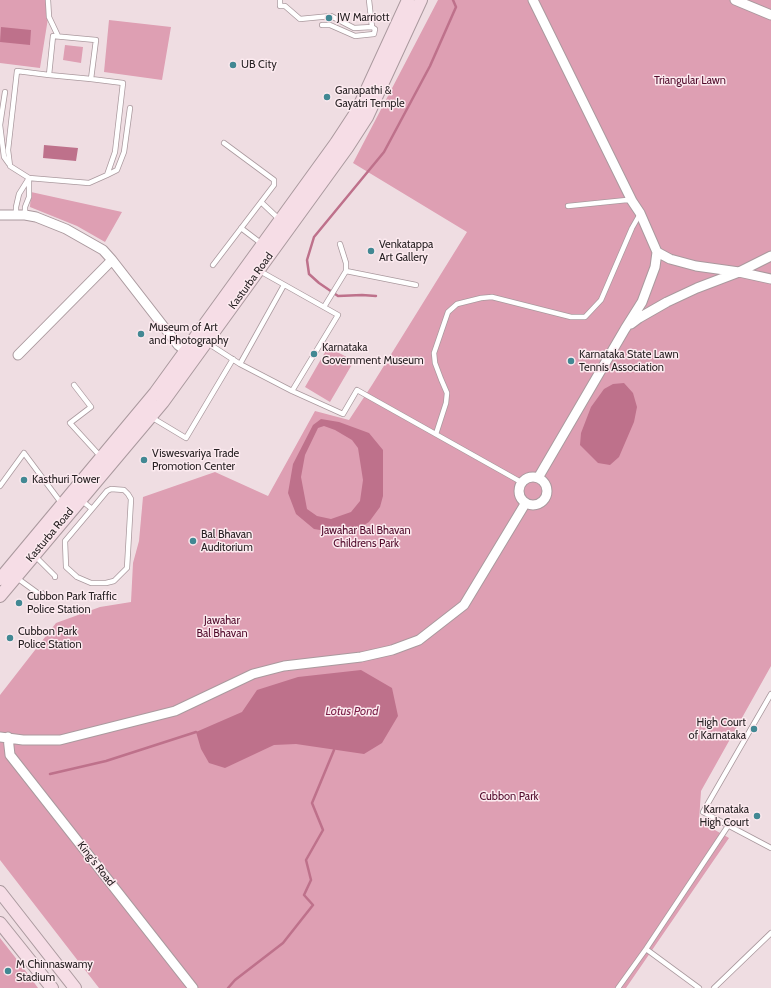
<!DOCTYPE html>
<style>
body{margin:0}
canvas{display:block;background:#efdde2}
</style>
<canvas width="771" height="988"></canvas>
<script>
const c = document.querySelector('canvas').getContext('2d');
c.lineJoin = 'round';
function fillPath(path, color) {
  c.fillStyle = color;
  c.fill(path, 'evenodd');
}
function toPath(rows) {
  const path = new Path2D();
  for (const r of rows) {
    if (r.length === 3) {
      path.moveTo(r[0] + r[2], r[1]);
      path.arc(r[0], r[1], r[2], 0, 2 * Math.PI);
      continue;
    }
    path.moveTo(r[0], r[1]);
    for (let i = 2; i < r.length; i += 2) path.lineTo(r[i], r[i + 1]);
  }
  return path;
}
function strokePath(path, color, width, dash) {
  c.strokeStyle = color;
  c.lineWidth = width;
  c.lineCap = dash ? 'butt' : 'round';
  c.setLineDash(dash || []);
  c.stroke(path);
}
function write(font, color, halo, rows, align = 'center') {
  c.font = font + ' Cabin,sans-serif';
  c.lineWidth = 3;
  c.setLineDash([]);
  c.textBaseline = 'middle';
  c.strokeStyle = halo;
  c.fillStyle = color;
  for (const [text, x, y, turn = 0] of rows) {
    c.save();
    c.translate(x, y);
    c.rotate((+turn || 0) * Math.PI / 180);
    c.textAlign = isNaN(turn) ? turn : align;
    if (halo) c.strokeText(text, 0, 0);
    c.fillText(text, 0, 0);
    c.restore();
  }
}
fillPath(toPath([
 [0,0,49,0,49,12,40,68,0,63],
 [438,0,771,0,771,666,701,791,699,821,729,838,626,988,99,988,0,860,0,695,56,623,100,607,131,602,133,563,139,541,143,497,215,472,268,496,315,411,349,420,372,385,467,232,353,163],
 [109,20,171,27,162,80,104,72],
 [65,45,83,47,81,63,63,60],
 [31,192,122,212,105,242,77,226,30,207],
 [328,347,354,361,330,402,305,387],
 [0,938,22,966,38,988,0,988]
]), '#de9fb3');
fillPath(toPath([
 [1,27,31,30,30,45,0,42],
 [44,145,78,148,76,161,43,158],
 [624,383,633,393,637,407,634,422,619,457,610,465,598,463,580,445,581,433,591,407,604,389,613,384],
 [321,419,339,422,369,433,383,450,383,496,380,507,369,522,356,530,332,532,314,529,296,514,288,493,293,464,313,425],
 [324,426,335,430,352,440,358,448,363,480,360,501,351,512,331,519,317,516,307,509,301,477,305,455,318,428],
 [361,670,392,688,398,716,382,743,364,754,296,744,274,745,225,768,209,763,201,749,196,732,242,712,257,690,298,677]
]), '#be718b');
strokePath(toPath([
 [376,296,362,295,338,296,319,283,309,274,307,260,314,237,384,152,430,66,456,7,453,0],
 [50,774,106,761,196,732],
 [228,988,235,980,283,943,313,905,304,895,311,880,306,860,323,830,312,803,334,750]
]), '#be718b', 2.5);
const lane = toPath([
 [48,0,49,17,58,36],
 [280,0,280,6,285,6,300,19,331,16,354,28,372,27,369,0],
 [322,25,330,25,355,36,374,34,375,29,372,27],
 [53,36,96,40,91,79,123,83,115,152,107,175,89,183,29,178,10,166,8,150,17,71,49,75,53,36],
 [49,75,91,79],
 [5,92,0,125,4,157,9,164],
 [107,175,117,170,124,152,130,108],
 [261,202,280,220],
 [568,206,627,200,632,201],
 [16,215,16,207,19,194,29,178],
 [25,215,25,207,29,197,29,179],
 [241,228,262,244],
 [213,265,274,185,274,180,224,143],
 [258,270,338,315,292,391],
 [346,271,416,285],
 [324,307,346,271,346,263,340,244],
 [206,342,240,364,292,391,343,414,357,390,521,482],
 [240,364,284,285],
 [74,385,91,407,70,423,101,457],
 [151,417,186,438,233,359],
 [436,434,446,403,447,393,441,379,435,363,434,353,448,312,457,304,481,298,492,297,571,317,585,317,601,300,632,228,640,214],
 [0,486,24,453,62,504],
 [81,500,92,509,65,541,66,567,77,577,91,583,106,583,114,581,127,568,131,499,128,494,124,490,111,489,107,491,92,509],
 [35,556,55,576,55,577],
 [17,578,39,594,42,593],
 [771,694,703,812,771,848],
 [646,949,699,988],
 [618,988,646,949,728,826],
 [714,988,771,933]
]);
const street = toPath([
 [533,0,632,201,640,213,657,252,670,259,696,266,739,272,771,279],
 [735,0,771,15],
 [0,215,25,215,36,217,66,229,103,250,112,260,178,345,186,351],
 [631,324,639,318,667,302,697,288,739,272,771,256],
 [18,355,112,260],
 [533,491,14],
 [538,478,625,329,642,302,655,267,657,252],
 [0,737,23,740,60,740,175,711,253,674,284,666,361,657,392,650,419,640,464,605,525,504],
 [8,737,10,755,193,988]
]);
const secondary = toPath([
 [0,579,155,393,336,143,357,111,408,0],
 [0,596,163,402,347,148,367,117,421,0],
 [0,892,75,988],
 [0,923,52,988]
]);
strokePath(lane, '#aa999e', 6);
strokePath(street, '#aa999e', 11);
strokePath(secondary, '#aa999e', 14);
strokePath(lane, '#fff', 4.5);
strokePath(street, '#fff', 9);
strokePath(secondary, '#f6dde6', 12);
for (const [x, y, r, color] of [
 [329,18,4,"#428893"],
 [233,65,4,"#428893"],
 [327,97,4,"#428893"],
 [371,251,4,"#428893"],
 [141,334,4,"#428893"],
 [314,354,4,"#428893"],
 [571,361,4,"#428893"],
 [144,460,4,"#428893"],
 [24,480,4,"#428893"],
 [193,541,4,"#428893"],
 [19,603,4,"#428893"],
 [10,638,4,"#428893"],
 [754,729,4,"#428893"],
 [757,816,4,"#428893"],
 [8,971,4,"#428893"]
]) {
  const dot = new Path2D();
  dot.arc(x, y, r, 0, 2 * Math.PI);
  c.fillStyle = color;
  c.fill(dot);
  strokePath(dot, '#fceaef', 1.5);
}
write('11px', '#282224', '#fceaef', [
 ["JW Marriott",337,18],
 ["UB City",241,65],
 ["Ganapathi &",335,91],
 ["Gayatri Temple",335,104],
 ["Venkatappa",379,245],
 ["Art Gallery",379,258],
 ["Museum of Art",149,328],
 ["and Photography",149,341],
 ["Karnataka",322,348],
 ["Government Museum",322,361],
 ["Karnataka State Lawn",579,355],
 ["Tennis Association",579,368],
 ["Viswesvariya Trade",152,454],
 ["Promotion Center",152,467],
 ["Kasthuri Tower",32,480],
 ["Bal Bhavan",201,535],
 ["Auditorium",201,548],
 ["Cubbon Park Traffic",27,597],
 ["Police Station",27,610],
 ["Cubbon Park",18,632],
 ["Police Station",18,645],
 ["High Court",746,723,"right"],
 ["of Karnataka",746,736,"right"],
 ["Karnataka",749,810,"right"],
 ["High Court",749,823,"right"],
 ["M Chinnaswamy",16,965],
 ["Stadium",16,978]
], 'left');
write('11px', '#510a2b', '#fceaef', [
 ["Triangular Lawn",690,81],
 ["Jawahar Bal Bhavan",366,531],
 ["Childrens Park",366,544],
 ["Jawahar",222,621],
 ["Bal Bhavan",222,634],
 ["Cubbon Park",509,797]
]);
write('11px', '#282224', '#fceaef', [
 ["Kasturba Road",251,281,-54],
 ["Kasturba Road",50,535,-50],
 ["King's Road",96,864,52]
]);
write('italic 12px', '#7b1e47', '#fceaef', [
 ["Lotus Pond",352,711]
]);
</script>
